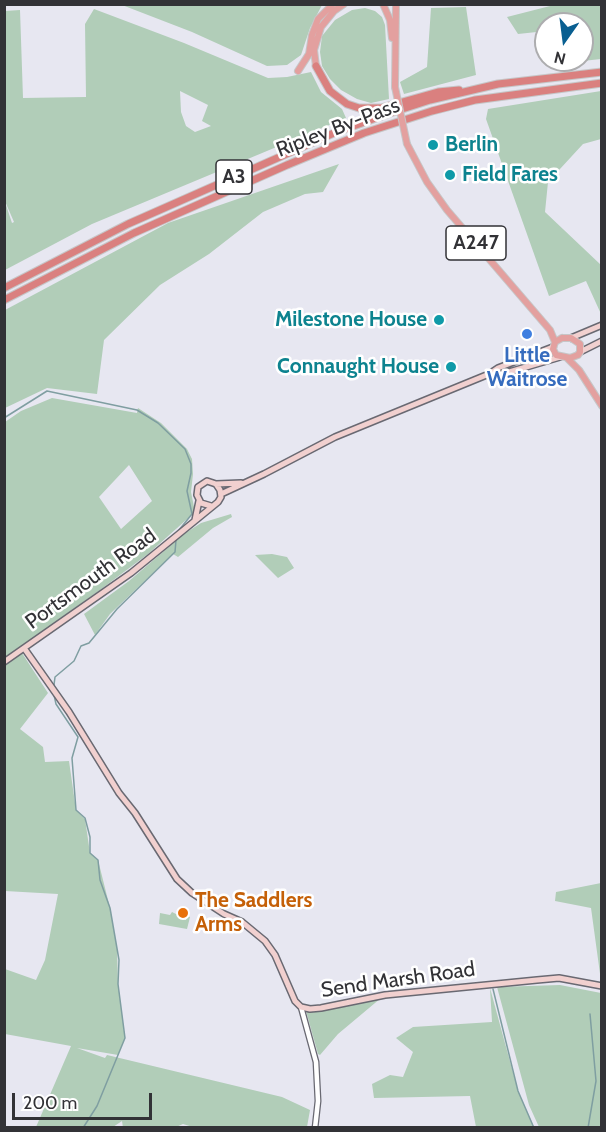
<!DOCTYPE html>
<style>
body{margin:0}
#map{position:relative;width:606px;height:1132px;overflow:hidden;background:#e7e7f1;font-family:Cabin,sans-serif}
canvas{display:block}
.frame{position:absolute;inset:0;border:6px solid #323236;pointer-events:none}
.north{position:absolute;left:534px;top:12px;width:60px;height:60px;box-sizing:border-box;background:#fff;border:2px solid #adadaf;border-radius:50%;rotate:194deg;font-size:16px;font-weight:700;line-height:24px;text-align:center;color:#323236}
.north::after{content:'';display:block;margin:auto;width:21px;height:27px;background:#095f91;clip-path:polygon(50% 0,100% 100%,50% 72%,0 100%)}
.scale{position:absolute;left:12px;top:1093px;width:140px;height:27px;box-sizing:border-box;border:3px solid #323236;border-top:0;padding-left:8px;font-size:18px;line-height:21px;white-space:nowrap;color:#323236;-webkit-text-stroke:4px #fff;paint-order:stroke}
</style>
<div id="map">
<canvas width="606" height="1132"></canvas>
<div class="frame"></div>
<div class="north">N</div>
<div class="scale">200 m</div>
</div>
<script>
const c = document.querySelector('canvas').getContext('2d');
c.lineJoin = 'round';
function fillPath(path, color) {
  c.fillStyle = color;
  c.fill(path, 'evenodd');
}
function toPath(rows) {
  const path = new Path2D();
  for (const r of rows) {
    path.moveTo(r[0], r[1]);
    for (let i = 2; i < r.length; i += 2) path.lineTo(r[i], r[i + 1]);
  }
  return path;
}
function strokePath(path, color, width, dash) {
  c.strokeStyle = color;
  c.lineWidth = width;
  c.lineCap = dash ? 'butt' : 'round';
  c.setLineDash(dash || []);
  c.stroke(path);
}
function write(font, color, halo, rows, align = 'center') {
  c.font = font + ' Cabin,sans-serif';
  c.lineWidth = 5;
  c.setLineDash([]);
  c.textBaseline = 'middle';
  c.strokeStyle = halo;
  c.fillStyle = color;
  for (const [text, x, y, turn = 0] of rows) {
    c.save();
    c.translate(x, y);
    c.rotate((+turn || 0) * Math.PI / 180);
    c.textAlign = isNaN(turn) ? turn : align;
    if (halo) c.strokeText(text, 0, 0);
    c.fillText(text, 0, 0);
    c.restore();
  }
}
fillPath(toPath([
 [122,5,322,5,310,28,301,55,287,65,267,66,192,32],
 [554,5,601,5,601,59,555,64,554,60,582,60,582,24,546,24,546,31,518,34,507,17],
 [466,7,476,75,404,94,400,82,427,67,431,8],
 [365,8,375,11,382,17,385,25,389,99,371,103,357,99,341,90,330,79,322,66,320,52,322,36,335,20,352,10],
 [94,9,184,43,268,78,287,77,311,72,321,92,342,109,346,118,92,224,5,270,5,202,12,223,14,222,4,199,5,11,20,10,23,98,86,97,85,24],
 [180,91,208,105,202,121,211,126,195,132,186,126,181,112],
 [601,91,601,139,583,144,548,182,545,212,601,265,601,314,586,281,549,296,486,119,488,109],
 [339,164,323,192,305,194,263,212,209,254,160,285,104,340,97,394,47,388,5,408,5,310,168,223],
 [52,398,137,413,138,408,161,423,187,449,192,459,193,474,191,492,195,512,148,554,100,590,5,658,5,422,21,411],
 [129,465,152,501,121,529,99,497],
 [231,514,232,517,213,528,178,557,173,554,110,614,95,635,84,614,129,581,184,534,201,523],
 [272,554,287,557,294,568,278,578,255,555],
 [22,653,48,693,20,729,43,747,45,762,69,761,76,810,85,819,90,853,98,860,110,908,117,949,118,984,125,1038,118,1055,77,1048,105,1058,107,1055,282,1097,310,1110,307,1127,196,1128,183,1124,176,1127,123,1128,122,1121,113,1127,36,1127,71,1046,5,1034,5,969,36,980,45,960,58,894,5,891,5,665],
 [601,883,602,883,601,981,591,908,555,901,556,892],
 [172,912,178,915,178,918,186,920,187,916,190,917,187,929,159,924,160,913,170,915],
 [560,985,601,993,601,1127,539,1127,529,1105,497,987],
 [490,988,518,1091,534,1127,476,1127,470,1096,374,1098,372,1084,390,1075,403,1077,413,1052,396,1038,413,1027,492,1022],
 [381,998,338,1034,320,1055,318,1054,306,1011]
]), '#b1cdb8');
strokePath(toPath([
 [4,418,47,391,137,410,158,423,185,449,191,464,191,473,187,491,192,514,179,530],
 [54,685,55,677,74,661,81,646,89,643,117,609,175,552,176,540],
 [54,695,56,704,78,737,72,758,76,810,85,818,90,837,90,853,98,860,100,880,110,908,119,960,118,984,125,1038,97,1106,83,1128],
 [493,989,518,1091,534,1128],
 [588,1128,596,1081,590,1014]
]), '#7f9ea1', 1.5);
const tertiary = toPath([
 [301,1007,316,1062,318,1101,315,1128]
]);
const secondary = toPath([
 [571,338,602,325],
 [580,352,602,341],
 [489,374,499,375,560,357],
 [216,484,241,483],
 [221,494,264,474,335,437,489,374,498,368,553,347],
 [195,520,199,501],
 [24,648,69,712,119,793,135,813,177,879,192,893,224,914,242,922,265,941,275,955,295,1001,301,1007,310,1009,321,1008,385,995,537,980,559,978,602,986],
 [4,662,131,573,218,502,221,497,220,490,216,484,207,481,198,487,197,495,201,503,211,506]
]);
const primary = toPath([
 [383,4,390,20,392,38],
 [316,66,314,50,321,27,334,11,344,4],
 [298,71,309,54,312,35,318,19,333,4],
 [395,87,396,4],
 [407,144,427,182,447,210,550,330,555,342],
 [562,338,571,338,580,344,580,352,578,355,570,358,556,355,553,349,555,342,562,338],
 [567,358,579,370,602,406]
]);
const trunk = toPath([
 [316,66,330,91,347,104,359,108,381,108,438,92,459,90],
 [4,288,128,224,334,133,387,114,430,100,498,84,602,72],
 [4,300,134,233,287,165,364,133,432,111,475,100,602,83]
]);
strokePath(tertiary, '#696972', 7);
strokePath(secondary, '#696972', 8);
strokePath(primary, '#c6c6c7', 8);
strokePath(trunk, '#c6c6c7', 9);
strokePath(tertiary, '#fff', 4.5);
strokePath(secondary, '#f1d0cf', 5);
strokePath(primary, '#e3a09f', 6);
strokePath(trunk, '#da807f', 7);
const primaryBridge = toPath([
 [395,87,407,144]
]);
strokePath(primaryBridge, '#c6c6c7', 8, []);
strokePath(primaryBridge, '#e3a09f', 6);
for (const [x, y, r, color] of [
 [433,145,6,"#0f9aa8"],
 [450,175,6,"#0f9aa8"],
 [439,320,6,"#0f9aa8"],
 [527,334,6,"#3f7fe0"],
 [451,367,6,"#0f9aa8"],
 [183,913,6,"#e8710a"]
]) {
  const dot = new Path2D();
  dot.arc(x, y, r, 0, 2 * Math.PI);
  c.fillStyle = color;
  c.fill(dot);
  strokePath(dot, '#fff', 2);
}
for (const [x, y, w] of [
 [234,177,36],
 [476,243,60]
]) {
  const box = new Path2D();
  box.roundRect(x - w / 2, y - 17, w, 34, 4.5);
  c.fillStyle = '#fff';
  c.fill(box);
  strokePath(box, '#323236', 1.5);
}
write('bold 20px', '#323236', null, [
 ["A3",234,177],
 ["A247",476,243]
]);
write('21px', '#323236', '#fff', [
 ["Ripley By-Pass",338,128,-21],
 ["Portsmouth Road",91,579,-36],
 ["Send Marsh Road",398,980,-8]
]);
write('bold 21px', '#0d838f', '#fff', [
 ["Berlin",445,145],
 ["Field Fares",462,175],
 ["Milestone House",427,320,"right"],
 ["Connaught House",439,367,"right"]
], 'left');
write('bold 21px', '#366cbe', '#fff', [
 ["Little",527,356],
 ["Waitrose",527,380]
]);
write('bold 21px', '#c56008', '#fff', [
 ["The Saddlers",195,901],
 ["Arms",195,925]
], 'left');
</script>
